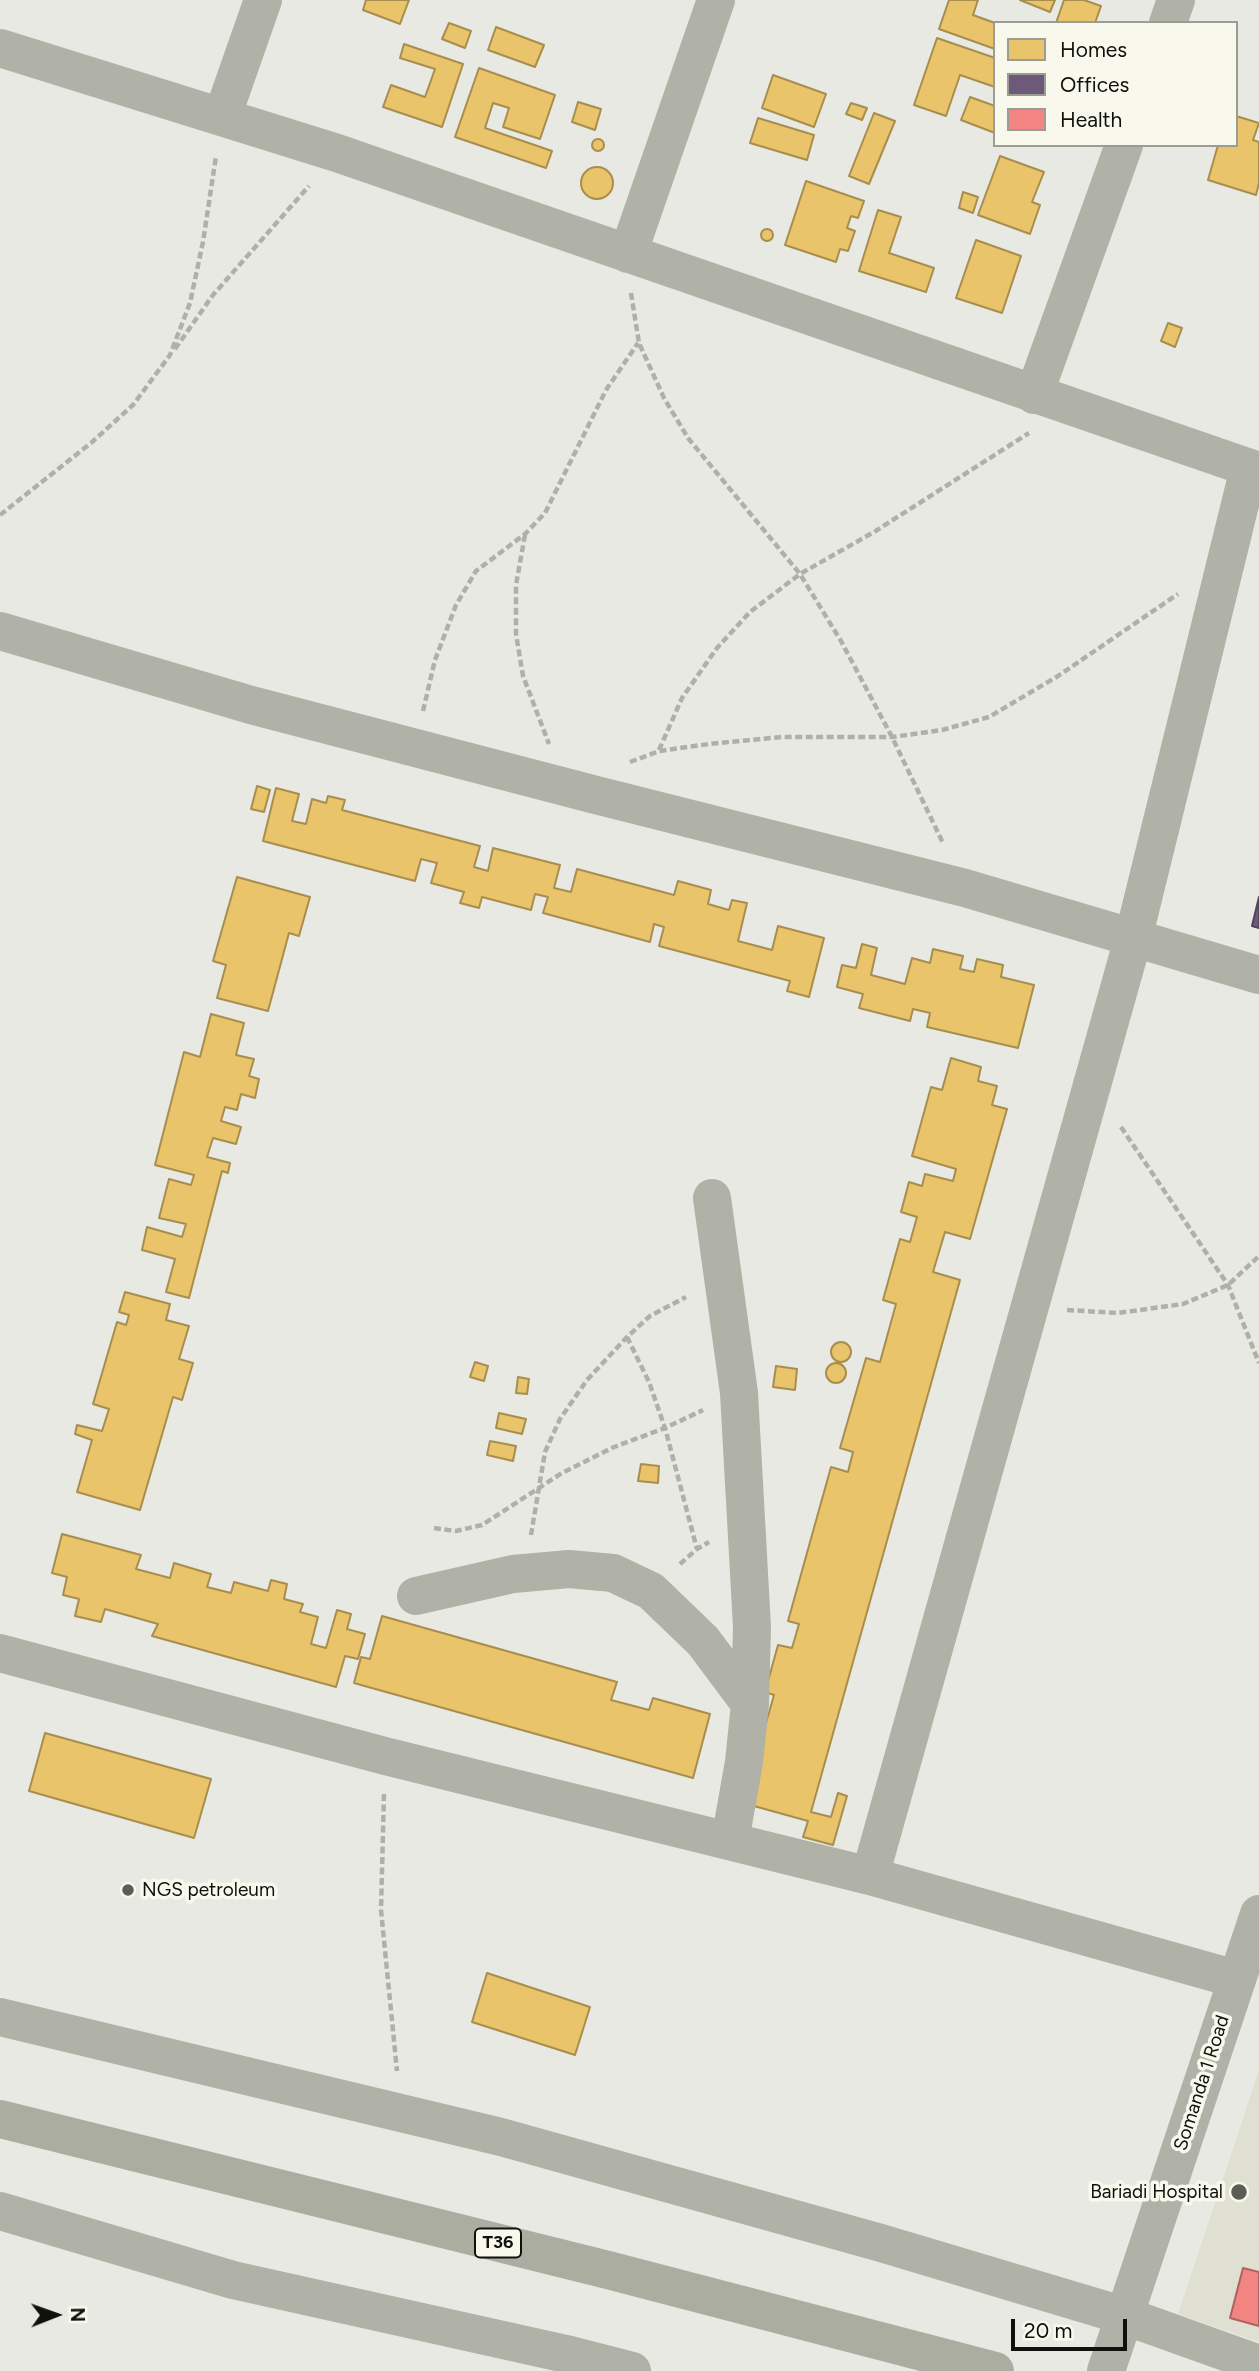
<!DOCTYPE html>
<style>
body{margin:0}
#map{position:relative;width:1259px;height:2371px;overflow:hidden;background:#e8e9e2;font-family:Figtree,sans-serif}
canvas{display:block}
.legend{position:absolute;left:993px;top:21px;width:245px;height:126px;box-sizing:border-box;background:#f8f9ec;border:2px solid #9b9c92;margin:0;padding:9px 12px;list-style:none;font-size:21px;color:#10100c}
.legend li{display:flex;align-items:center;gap:14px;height:35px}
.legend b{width:35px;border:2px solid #9b9c92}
.north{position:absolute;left:21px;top:2280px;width:70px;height:70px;-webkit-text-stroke:5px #f8f9ec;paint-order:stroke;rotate:89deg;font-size:19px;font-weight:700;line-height:28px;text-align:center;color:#10100c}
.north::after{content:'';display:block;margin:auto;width:24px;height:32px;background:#10100c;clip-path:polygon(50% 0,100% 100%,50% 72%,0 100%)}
.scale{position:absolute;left:1011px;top:2319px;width:116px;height:32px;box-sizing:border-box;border:4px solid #10100c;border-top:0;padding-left:9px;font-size:21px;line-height:24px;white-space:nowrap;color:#10100c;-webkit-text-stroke:5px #f8f9ec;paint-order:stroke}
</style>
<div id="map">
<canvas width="1259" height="2371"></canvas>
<ul class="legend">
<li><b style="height:19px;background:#e9c46a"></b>Homes</li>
<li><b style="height:19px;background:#6d597a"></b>Offices</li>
<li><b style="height:19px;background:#f28482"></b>Health</li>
</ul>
<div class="north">N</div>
<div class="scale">20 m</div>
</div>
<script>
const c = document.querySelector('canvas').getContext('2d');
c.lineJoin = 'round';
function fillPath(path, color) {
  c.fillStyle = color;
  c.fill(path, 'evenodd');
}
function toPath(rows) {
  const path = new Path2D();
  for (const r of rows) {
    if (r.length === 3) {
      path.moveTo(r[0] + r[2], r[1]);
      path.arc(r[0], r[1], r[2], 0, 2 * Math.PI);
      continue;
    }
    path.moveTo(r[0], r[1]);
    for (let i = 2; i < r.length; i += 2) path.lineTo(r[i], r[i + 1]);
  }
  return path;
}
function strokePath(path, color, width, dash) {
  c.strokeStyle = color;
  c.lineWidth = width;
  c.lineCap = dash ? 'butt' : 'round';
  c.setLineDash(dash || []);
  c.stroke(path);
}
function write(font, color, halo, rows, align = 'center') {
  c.font = font + ' Figtree,sans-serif';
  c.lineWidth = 7;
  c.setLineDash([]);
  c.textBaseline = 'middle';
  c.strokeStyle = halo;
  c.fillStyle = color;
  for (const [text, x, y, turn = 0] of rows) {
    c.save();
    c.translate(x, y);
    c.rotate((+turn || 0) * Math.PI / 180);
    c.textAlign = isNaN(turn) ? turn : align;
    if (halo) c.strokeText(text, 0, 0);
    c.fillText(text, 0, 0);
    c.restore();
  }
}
fillPath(toPath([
 [1259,2070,1259,2342,1178,2314]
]), '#dfe0d1');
const homes = toPath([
 [366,0,409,0,400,24,363,10,366,0],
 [949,0,978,0,973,15,995,23,995,49,939,29,949,0],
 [1020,0,1055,0,1050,12,1020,0],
 [1064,0,1084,0,1101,6,1095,23,1056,23,1064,0],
 [449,23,471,31,465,48,442,39,449,23],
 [496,27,544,45,535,67,488,50,496,27],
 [937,38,995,58,995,87,960,75,946,116,914,105,937,38],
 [404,44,463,64,442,127,383,107,391,85,425,97,435,69,400,58,404,44],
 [479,68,555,95,540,139,503,127,509,108,493,103,485,128,552,151,546,168,455,137,479,68],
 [773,75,826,94,814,127,762,108,773,75],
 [970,97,995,106,995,133,961,120,970,97],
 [578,102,601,109,595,130,572,122,578,102],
 [851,103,867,108,862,120,846,114,851,103],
 [874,113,895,121,869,184,849,176,874,113],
 [1236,116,1259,123,1253,140,1259,142,1259,183,1256,195,1208,180,1218,145,1236,145,1236,116],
 [758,118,814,135,807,160,750,143,758,118],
 [598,145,6],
 [1000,156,1044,172,1032,202,1040,205,1030,234,978,215,1000,156],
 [597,183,16],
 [806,181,864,201,858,218,851,216,847,228,855,231,848,251,840,249,836,262,785,245,806,181],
 [963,192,978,197,973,213,959,208,963,192],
 [878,210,901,217,889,253,934,268,926,292,859,271,878,210],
 [767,235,6],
 [976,240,1021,256,1002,313,956,298,976,240],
 [1168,323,1182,328,1175,347,1161,341,1168,323],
 [257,786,270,790,264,812,251,809,257,786],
 [276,788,299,794,292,821,306,824,312,799,326,803,328,796,345,800,342,810,480,846,474,867,488,871,493,848,560,865,554,888,571,892,577,869,674,895,678,881,711,890,708,904,729,910,732,900,747,903,738,941,772,950,778,926,824,938,809,997,787,991,790,981,659,946,664,927,654,924,650,942,543,913,548,897,535,894,531,910,482,897,479,908,460,903,464,892,431,883,437,863,421,859,415,881,263,841,276,788],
 [237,877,310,897,299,936,289,933,268,1011,217,998,226,965,213,961,237,877],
 [862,944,877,948,871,975,905,984,912,958,930,963,933,949,963,956,960,969,974,972,977,959,1003,965,1001,977,1034,985,1018,1048,927,1027,930,1013,913,1009,910,1021,859,1008,863,994,837,987,842,965,856,968,862,944],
 [211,1014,244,1023,236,1055,254,1059,249,1076,259,1079,255,1098,241,1094,237,1110,225,1107,221,1121,241,1127,236,1144,213,1138,207,1157,230,1163,228,1173,222,1171,189,1298,166,1292,175,1259,142,1250,147,1227,182,1237,186,1224,159,1218,169,1179,191,1185,194,1175,155,1165,184,1052,200,1057,211,1014],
 [951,1058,981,1067,978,1081,997,1086,992,1105,1007,1109,970,1239,945,1232,933,1272,960,1280,811,1812,831,1817,838,1793,847,1796,833,1845,803,1837,808,1821,743,1803,774,1695,765,1692,778,1645,792,1648,799,1624,788,1621,831,1467,848,1472,853,1452,840,1448,866,1358,880,1362,896,1304,883,1300,900,1239,910,1242,917,1217,901,1212,909,1182,922,1186,925,1174,953,1181,956,1169,912,1156,931,1087,942,1090,951,1058],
 [125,1292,170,1304,166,1320,189,1326,179,1359,193,1363,182,1400,173,1397,140,1510,77,1492,92,1440,75,1434,77,1425,102,1431,109,1409,93,1404,117,1322,126,1325,129,1315,119,1312,125,1292],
 [841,1352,10],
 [475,1362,488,1366,484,1381,470,1377,475,1362],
 [836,1373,10],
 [776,1366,797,1369,795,1390,773,1387,776,1366],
 [518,1377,529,1379,527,1394,516,1393,518,1377],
 [499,1413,526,1419,522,1434,496,1428,499,1413],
 [490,1441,516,1446,513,1461,487,1455,490,1441],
 [641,1464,659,1466,658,1483,638,1481,641,1464],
 [62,1534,141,1555,136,1569,170,1578,174,1563,211,1574,207,1587,231,1593,234,1582,268,1591,271,1580,287,1584,284,1599,303,1604,300,1612,318,1617,311,1644,326,1648,337,1610,351,1614,347,1629,365,1634,358,1659,345,1656,336,1687,152,1636,158,1624,105,1609,101,1622,75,1616,79,1599,63,1595,67,1577,52,1573,62,1534],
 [382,1616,617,1682,611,1700,649,1710,653,1698,710,1714,693,1778,354,1683,361,1657,370,1659,382,1616],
 [45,1733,211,1779,194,1838,29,1791,45,1733],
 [487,1973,590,2007,575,2055,472,2022,487,1973]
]);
fillPath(homes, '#e9c46a');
strokePath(homes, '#a88e4e', 2);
const offices = toPath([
 [1259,897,1259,928,1252,926,1259,897]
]);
fillPath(offices, '#6d597a');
strokePath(offices, '#514359', 2);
const health = toPath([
 [1243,2268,1259,2272,1259,2326,1230,2318,1243,2268]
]);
fillPath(health, '#f28482');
strokePath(health, '#ae615f', 2);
strokePath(toPath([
 [631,293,639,343,664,398,688,438,800,574,841,641,892,737,943,843],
 [175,349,213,295,309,186],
 [0,515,91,443,133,405,170,355,190,303,203,242,216,156],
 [525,535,516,585,516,634,523,676,549,744],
 [423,711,435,660,456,605,476,571,525,534,545,513,606,390,638,343],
 [659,750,682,698,717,648,750,612,800,574,874,532,1029,433],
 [630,762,659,751,709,744,782,737,892,737,942,730,989,717,1058,676,1178,594],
 [1121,1127,1228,1285,1259,1363],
 [1067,1310,1118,1313,1183,1304,1228,1285,1259,1256],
 [627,1337,649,1382,665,1428,697,1549],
 [434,1528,456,1531,482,1525,562,1473,614,1447,665,1428,703,1410],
 [531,1535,545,1452,560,1419,587,1380,627,1337,650,1316,686,1297],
 [680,1564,697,1549,709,1542],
 [384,1794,381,1910,397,2071]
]), '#b0b0a9', 4.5, [7, 3.5]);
strokePath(toPath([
 [1168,23,1176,0],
 [0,48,337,153,1259,471],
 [222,117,263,0],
 [628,254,716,0],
 [1034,395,1124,145],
 [0,631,251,705,592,794,965,888,1259,975],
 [712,1198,739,1393,752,1627,750,1704,744,1762,730,1841],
 [416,1596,513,1574,569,1569,613,1573,651,1591,703,1641,750,1704],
 [0,1653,385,1756,870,1876,1236,1979],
 [870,1876,1133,939,1249,468],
 [0,2017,501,2137,881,2243,1125,2316,1259,2364],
 [0,2211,233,2280,566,2354,632,2371],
 [1106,2371,1259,1914]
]), '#b0b1a7', 38);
strokePath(toPath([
 [0,2119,608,2270,995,2371]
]), '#acada1', 38);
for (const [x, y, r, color] of [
 [128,1890,7,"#5c5c57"],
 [1239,2192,9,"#5c5c57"]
]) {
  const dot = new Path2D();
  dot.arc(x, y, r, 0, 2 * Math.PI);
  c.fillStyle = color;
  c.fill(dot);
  strokePath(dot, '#f8f9ec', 2.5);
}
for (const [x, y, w] of [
 [498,2243,46]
]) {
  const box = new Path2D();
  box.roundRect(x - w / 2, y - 14.5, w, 29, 5);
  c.fillStyle = '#f8f9ec';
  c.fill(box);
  strokePath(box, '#10100c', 2);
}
write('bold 18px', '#10100c', null, [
 ["T36",498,2243]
]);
write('19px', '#10100c', '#f8f9ec', [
 ["NGS petroleum",142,1890],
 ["Bariadi Hospital",1223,2192,"right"]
], 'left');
write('19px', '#10100c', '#f8f9ec', [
 ["Somanda 1 Road",1202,2083,-72]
]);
</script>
